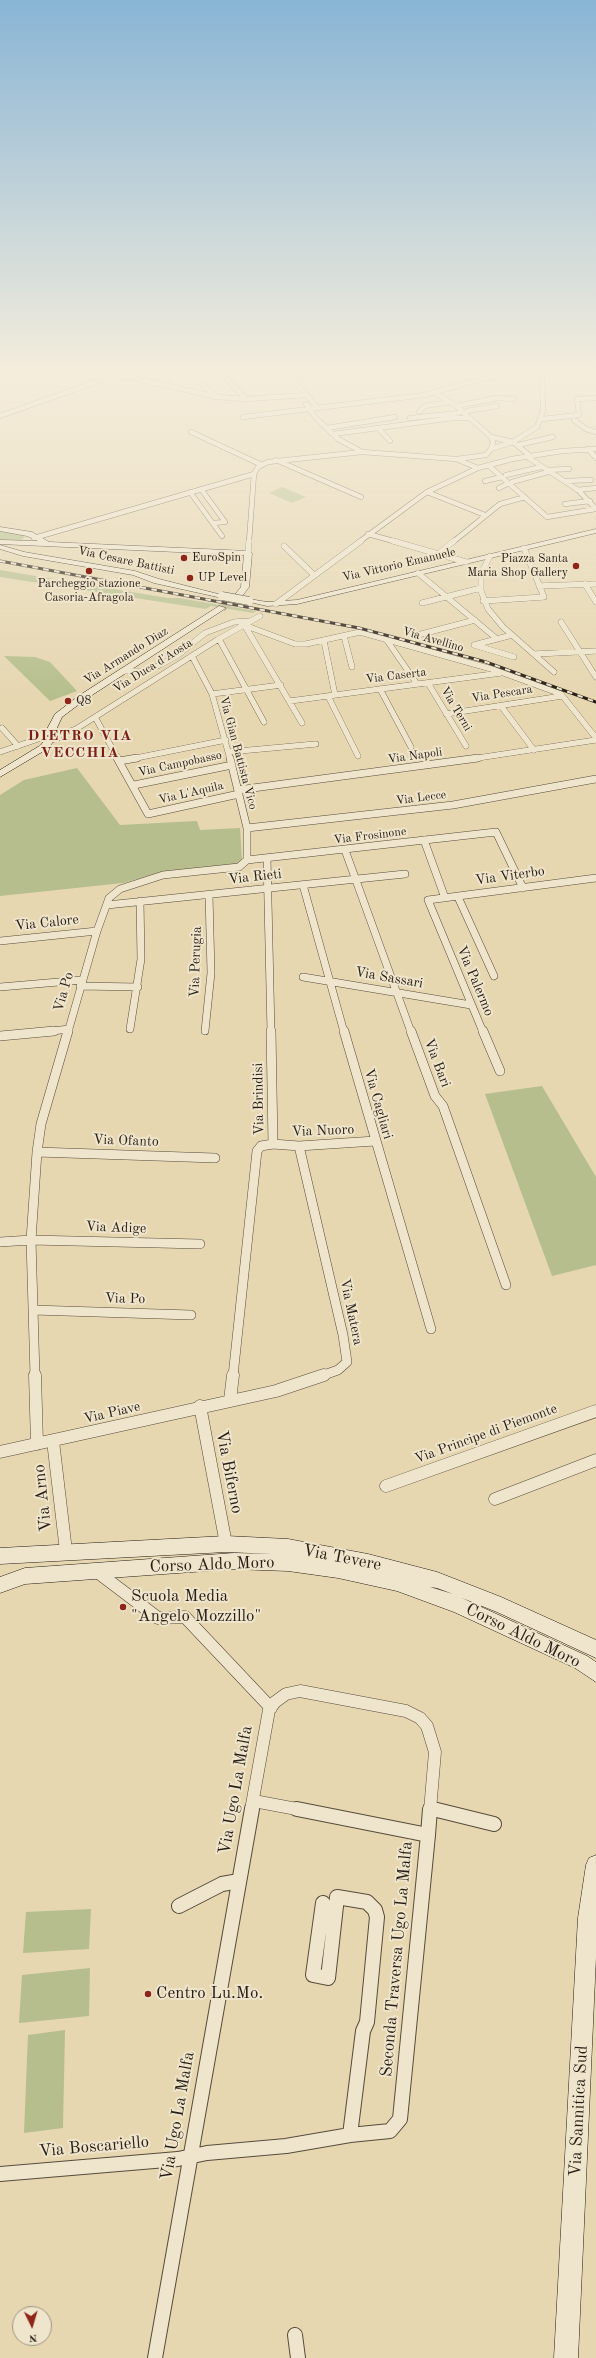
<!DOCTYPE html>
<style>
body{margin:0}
#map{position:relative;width:596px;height:2358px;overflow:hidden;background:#e6d7b1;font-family:"Old Standard TT",serif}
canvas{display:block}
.north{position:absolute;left:12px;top:2306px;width:40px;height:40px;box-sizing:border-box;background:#efe5cc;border:1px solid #9f9582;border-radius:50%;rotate:175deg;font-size:11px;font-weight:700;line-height:16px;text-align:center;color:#261c13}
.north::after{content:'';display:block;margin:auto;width:14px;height:18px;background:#8f2418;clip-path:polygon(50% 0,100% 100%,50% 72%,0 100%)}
</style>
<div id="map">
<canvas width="596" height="2358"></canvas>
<div class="north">N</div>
</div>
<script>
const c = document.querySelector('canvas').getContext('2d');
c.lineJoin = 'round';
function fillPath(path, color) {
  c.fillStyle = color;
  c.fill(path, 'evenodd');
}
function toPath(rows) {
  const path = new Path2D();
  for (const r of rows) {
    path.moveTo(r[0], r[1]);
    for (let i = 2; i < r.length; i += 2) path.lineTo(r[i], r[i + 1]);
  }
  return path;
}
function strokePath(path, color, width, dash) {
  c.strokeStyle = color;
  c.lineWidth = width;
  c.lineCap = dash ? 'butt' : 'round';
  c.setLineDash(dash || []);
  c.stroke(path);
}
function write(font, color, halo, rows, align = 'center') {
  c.font = font + ' "Old Standard TT",serif';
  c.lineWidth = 4;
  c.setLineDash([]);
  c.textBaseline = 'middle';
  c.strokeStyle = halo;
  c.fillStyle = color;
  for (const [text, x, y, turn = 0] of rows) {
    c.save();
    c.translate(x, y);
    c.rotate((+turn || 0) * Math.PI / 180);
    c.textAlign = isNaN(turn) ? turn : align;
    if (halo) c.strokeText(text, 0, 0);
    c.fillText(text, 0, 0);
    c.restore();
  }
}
fillPath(toPath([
 [289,370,354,370,299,379],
 [282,487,306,497,292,503,269,493],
 [0,531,22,535,25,537,20,541,0,540],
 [0,570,168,598,179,598,256,611,253,613,211,606,206,609,0,577],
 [4,656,35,657,50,662,77,691,50,701],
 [77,768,120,825,197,821,200,830,240,828,242,860,238,864,162,872,123,883,0,896,0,795,24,780],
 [542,1086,596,1177,596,1265,552,1276,485,1094],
 [91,1909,89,1949,23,1953,26,1912],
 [90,1968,89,2016,19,2023,22,1975],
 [65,2030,63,2128,24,2133,28,2035]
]), '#b5be8c');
strokePath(toPath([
 [222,608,237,597]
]), '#c0b291', 8, [8, 4]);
const streetFar5 = toPath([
 [97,370,217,397,246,399,307,395],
 [218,370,246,399],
 [285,370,317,407],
 [190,374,217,397],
 [125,377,142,370],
 [435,393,455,405,491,437],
 [306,404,315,417,338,439,362,452],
 [456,406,498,398,514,399],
 [467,411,497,406],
 [419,412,425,406,450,402],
 [0,416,116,375],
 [243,417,424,395,515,370],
 [410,418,459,413],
 [542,419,579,415,577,399,596,398],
 [574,420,586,429,596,432],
 [327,428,395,417],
 [379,429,390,441],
 [191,432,262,465],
 [333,434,453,418,469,418],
 [491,437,513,442,491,449,493,442,491,437],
 [513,442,528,454,529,458,578,490,596,509],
 [513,442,537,427,543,411,542,370],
 [518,445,553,437],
 [588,449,596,458],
 [457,459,486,455,491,449],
 [276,460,361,497],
 [488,465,547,517,596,509],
 [546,470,569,469],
 [506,475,541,467],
 [485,481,502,477],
 [565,481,591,480],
 [512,482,548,472],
 [499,488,509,483],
 [201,489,225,522,213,523],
 [577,490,596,488],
 [190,492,222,536],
 [427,492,485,515],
 [565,504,590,501],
 [368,534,397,542],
 [34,538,254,474],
 [249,542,254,474,258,467,268,462,362,452,456,459,478,468],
 [359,542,427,492,478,468,512,459,562,451,596,449],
 [453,542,500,504,525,497]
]);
const streetFar4 = toPath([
 [393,541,466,562],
 [284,546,314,575],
 [248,553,249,541],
 [438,554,454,541],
 [490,556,481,574,481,591,488,609,503,627,554,672],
 [418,573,497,639],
 [585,584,596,602],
 [539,586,596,584],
 [483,601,544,597,524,548],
 [422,603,481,588],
 [276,604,361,541],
 [561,622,596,677],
 [244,625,295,644,306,644,360,632,495,670,561,694,596,738],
 [245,626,302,723],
 [512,635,474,645,514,657],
 [344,636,352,667],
 [414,636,475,620],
 [219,639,264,722],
 [386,639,417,684],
 [324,641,335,695],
 [535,654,596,651],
 [192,656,212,694,230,759],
 [125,671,143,671,160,665,178,655,205,633,234,622,250,621],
 [428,683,466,746],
 [380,689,411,747],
 [212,694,281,685],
 [328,696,358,756],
 [290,701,501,673],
 [501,706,534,750],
 [446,714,562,696],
 [95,717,118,759],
 [2,728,18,746],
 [59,735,76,729,217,640,260,616],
 [0,752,41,738],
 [228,752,316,744],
 [131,759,226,740],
 [471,759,596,740]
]);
const streetFar3 = toPath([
 [117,758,148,814,239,794],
 [230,758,247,828,247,860],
 [119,761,137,758],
 [134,785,232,765],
 [238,790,478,758],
 [247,828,453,805,596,779],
 [424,840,445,898],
 [345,850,411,1032],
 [267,858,271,1032],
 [247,860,496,832,523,888],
 [303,885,344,1032],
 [458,897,494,976],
 [107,905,405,874],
 [0,941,97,931],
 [303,977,471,1005],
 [80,986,138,987],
 [0,987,82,980],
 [130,1029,141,959,140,901],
 [205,1031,211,973,209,895],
 [44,1032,69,1029],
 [68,1032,97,931,109,898,120,889,163,875,239,867,247,860],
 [483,1032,428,900,596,878]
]);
const streetFar2 = toPath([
 [344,1031,431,1329],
 [411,1031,435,1096,443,1106,506,1285],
 [483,1031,500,1071],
 [0,1036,54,1031],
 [273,1144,299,1146,375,1141],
 [299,1146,343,1335,347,1362,338,1370,321,1376],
 [37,1152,215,1158],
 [0,1242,31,1240,200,1244],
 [33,1310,191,1315],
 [35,1376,31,1240,37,1152,41,1124,68,1031],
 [233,1376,257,1151,261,1146,273,1144,271,1031]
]);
const streetFar1 = toPath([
 [35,1375,37,1444],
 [230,1400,233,1375],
 [200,1406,226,1544],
 [53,1441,66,1551],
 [0,1452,276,1391,324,1375],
 [386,1486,596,1411],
 [495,1499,596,1460],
 [96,1571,158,1618,185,1617,271,1708],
 [254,1801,302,1810],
 [431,1809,437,1810],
 [251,1810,269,1710,275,1702,286,1694,300,1691,406,1711,420,1718,427,1726,435,1752,430,1810]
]);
const street = toPath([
 [433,1809,494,1824],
 [428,1835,430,1809],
 [323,1903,313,1975,328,1978,337,1897,367,1902,375,1910,377,1917,367,2022,363,2031,350,2135],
 [179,1906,222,1884,239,1881],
 [0,2174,178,2159,207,2153,286,2146,350,2135,390,2131,400,2119,428,1835,297,1809],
 [295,2335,298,2358],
 [155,2358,252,1809]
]);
const secondary = toPath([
 [0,527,32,532,49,542,248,551,252,553,249,587,240,599,234,599,233,597,241,587,244,555,0,544,0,540,38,541,27,536,0,531,0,527],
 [596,529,596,533,297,604,267,606,245,601,249,599,267,602,297,600,596,529],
 [0,545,24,552,135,571,159,579,226,596,222,598,154,583,133,575,23,556,0,549,0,545],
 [219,606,226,608,86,699,62,717,56,730,63,734,60,740,53,742,47,749,0,777,0,770,41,745,43,742,36,738,37,734,47,729,55,714,80,695,219,606],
 [51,734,53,736,46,737,46,736,51,734],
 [226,1536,288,1539,368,1554,437,1572,501,1597,596,1640,596,1658,497,1612,462,1598,587,1656,596,1662,596,1682,575,1668,454,1612,397,1591,338,1578,288,1571,234,1569,25,1584,0,1593,0,1577,25,1568,234,1553,273,1554,226,1552,0,1564,0,1548,226,1536],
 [430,1587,437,1588,453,1594,430,1587],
 [596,1855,596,1957,578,2358,554,2358,578,1918,586,1865,589,1858,596,1855]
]);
strokePath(streetFar5, '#564b3a', 5.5);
strokePath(streetFar4, '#564b3a', 6);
strokePath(streetFar3, '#564b3a', 8);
strokePath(streetFar2, '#564b3a', 10);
strokePath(streetFar1, '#564b3a', 13);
strokePath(street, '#564b3a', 16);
strokePath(secondary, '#261c13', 1);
strokePath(streetFar5, '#efe5cc', 4.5);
strokePath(streetFar4, '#efe5cc', 5.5);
strokePath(streetFar3, '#efe5cc', 7);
strokePath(streetFar2, '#efe5cc', 9);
strokePath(streetFar1, '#efe5cc', 12);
strokePath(street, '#efe5cc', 14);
fillPath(secondary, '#efe5cc');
const rail = toPath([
 [0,561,359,628,486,662,596,702]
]);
strokePath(rail, '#261c13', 3);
strokePath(rail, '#efe5cc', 2, [5.5]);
const secondaryBridge = toPath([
 [222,596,249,601]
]);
strokePath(secondaryBridge, '#261c13', 9, []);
strokePath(secondaryBridge, '#efe5cc', 8);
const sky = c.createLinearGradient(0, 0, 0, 700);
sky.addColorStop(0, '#89b5d5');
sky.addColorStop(0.53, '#f4eddc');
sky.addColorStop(1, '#f4eddc00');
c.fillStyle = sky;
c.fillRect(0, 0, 596, 700);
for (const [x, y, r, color] of [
 [184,558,4,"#8f2418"],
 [576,566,4,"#8f2418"],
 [89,571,4,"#8f2418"],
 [190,578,4,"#8f2418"],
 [68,701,4,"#8f2418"],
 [123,1607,4,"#8f2418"],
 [148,1994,4,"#8f2418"]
]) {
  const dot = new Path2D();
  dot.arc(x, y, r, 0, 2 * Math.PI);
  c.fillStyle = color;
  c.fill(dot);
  strokePath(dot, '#efe5cc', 1.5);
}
write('12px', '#261c13', '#efe5cc', [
 ["EuroSpin",192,558],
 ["Piazza Santa",568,559,"right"],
 ["Maria Shop Gallery",568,573,"right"],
 ["UP Level",198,578],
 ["Parcheggio stazione",89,584,"center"],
 ["Casoria-Afragola",89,598,"center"],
 ["Q8",76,701]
], 'left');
write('12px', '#261c13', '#efe5cc', [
 ["Via Cesare Battisti",126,561,12],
 ["Via Vittorio Emanuele",399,565,-13],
 ["Via Avellino",433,640,16],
 ["Via Armando Diaz",126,656,-32],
 ["Via Duca d'Aosta",153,666,-32],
 ["Via Caserta",396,676,-7],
 ["Via Pescara",502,694,-9],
 ["Via Terni",456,709,59],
 ["Via Gian Battista Vico",238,753,75],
 ["Via Napoli",415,756,-8],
 ["Via Campobasso",180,764,-12],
 ["Via L'Aquila",191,793,-13],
 ["Via Lecce",421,798,-7],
 ["Via Frosinone",370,836,-7]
]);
write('14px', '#261c13', '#efe5cc', [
 ["Via Viterbo",510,876,-8],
 ["Via Rieti",255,877,-6],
 ["Via Calore",47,923,-6],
 ["Via Perugia",196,962,-88],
 ["Via Sassari",389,978,10],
 ["Via Palermo",475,981,67],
 ["Via Po",64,992,-74],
 ["Via Bari",437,1063,69],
 ["Via Brindisi",259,1099,-91],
 ["Via Cagliari",378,1104,74],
 ["Via Nuoro",323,1131,-2],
 ["Via Ofanto",126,1141,2],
 ["Via Adige",116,1228,2],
 ["Via Po",125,1299,1],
 ["Via Matera",351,1312,78],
 ["Via Piave",112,1413,-13],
 ["Via Principe di Piemonte",486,1434,-20]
]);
c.letterSpacing = '1px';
write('bold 15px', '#7a1f14', '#efe5cc', [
 ["DIETRO VIA",80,736],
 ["VECCHIA",80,753]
]);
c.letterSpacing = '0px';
write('17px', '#261c13', '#efe5cc', [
 ["Via Biferno",229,1472,79],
 ["Via Arno",43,1498,-96],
 ["Via Tevere",342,1558,11],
 ["Corso Aldo Moro",212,1565,-2],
 ["Corso Aldo Moro",523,1636,26],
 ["Via Ugo La Malfa",236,1790,-80],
 ["Seconda Traversa Ugo La Malfa",397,1959,-85],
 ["Via Sannitica Sud",579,2111,-87],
 ["Via Ugo La Malfa",178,2116,-80],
 ["Via Boscariello",94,2147,-5]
]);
write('17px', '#261c13', '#efe5cc', [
 ["Scuola Media",131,1597],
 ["\"Angelo Mozzillo\"",131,1617],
 ["Centro Lu.Mo.",156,1994]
], 'left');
</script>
